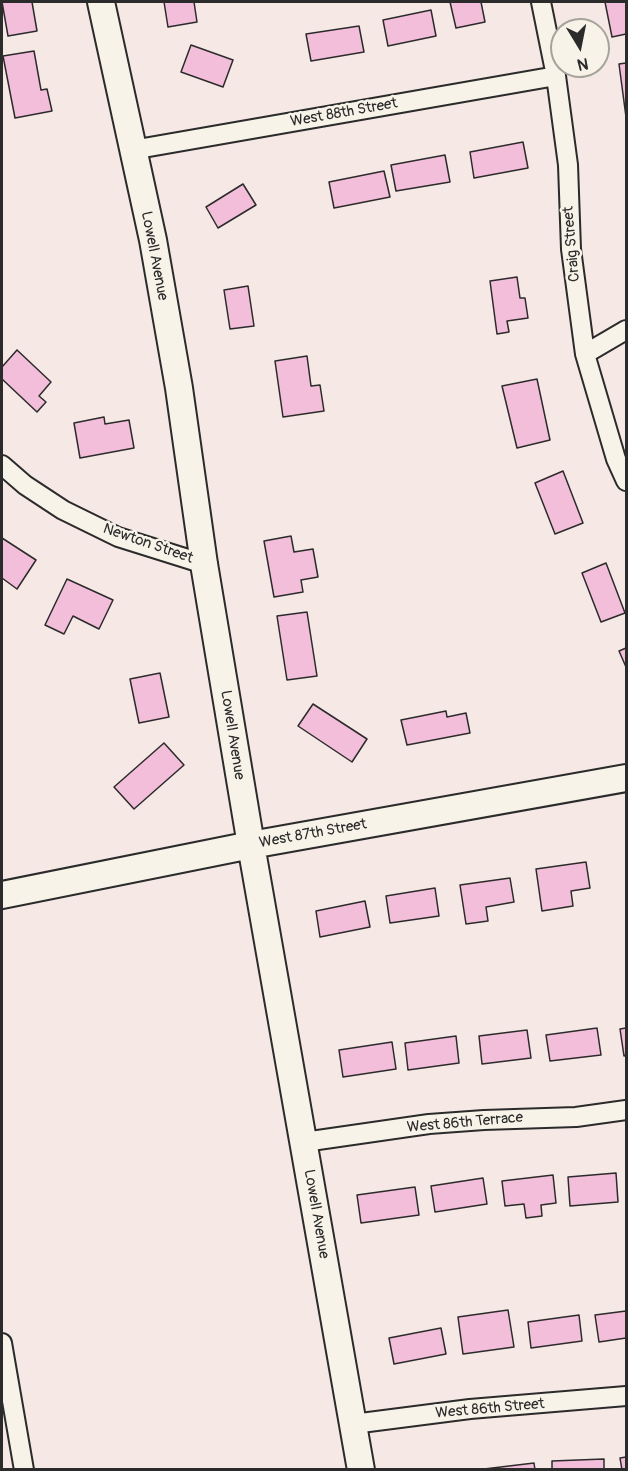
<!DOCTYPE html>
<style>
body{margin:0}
#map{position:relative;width:628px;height:1471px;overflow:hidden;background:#f6e8e5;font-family:Pangolin,sans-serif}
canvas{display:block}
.frame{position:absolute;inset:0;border:3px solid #2b2b2b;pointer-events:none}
.north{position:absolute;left:550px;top:18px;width:60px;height:60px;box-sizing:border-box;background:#f7f3e8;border:2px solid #a5a39c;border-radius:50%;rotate:170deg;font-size:16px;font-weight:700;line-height:24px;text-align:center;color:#2b2b2b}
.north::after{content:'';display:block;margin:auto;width:21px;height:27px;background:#2b2b2b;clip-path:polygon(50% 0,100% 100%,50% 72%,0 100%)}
</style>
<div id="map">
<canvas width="628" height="1471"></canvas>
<div class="frame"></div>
<div class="north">N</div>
</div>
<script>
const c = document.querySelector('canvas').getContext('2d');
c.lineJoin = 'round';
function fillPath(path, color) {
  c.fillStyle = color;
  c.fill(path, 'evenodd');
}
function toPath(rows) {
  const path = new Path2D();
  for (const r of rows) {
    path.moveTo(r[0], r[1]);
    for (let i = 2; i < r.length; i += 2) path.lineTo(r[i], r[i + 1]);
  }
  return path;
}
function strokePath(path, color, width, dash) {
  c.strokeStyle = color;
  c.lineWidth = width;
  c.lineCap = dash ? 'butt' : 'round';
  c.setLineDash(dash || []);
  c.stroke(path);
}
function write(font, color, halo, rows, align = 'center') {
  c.font = font + ' Pangolin,sans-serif';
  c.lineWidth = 5;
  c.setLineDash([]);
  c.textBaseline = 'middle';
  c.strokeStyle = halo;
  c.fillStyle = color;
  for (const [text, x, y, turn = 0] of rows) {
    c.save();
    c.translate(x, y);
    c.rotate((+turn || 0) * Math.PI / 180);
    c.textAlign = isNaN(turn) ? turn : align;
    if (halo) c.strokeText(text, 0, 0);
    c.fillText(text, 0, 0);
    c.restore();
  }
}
const building = toPath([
 [2,2,32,2,37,31,8,36,2,2],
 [164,2,194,2,197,22,168,27,164,2],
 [450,2,481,2,485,22,456,28,450,2],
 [605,2,626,2,626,34,612,37,605,2],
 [431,10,436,36,388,46,383,20,431,10],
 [359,26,364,52,311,61,306,34,359,26],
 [191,45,233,60,223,87,181,72,191,45],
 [34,51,41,90,47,89,52,111,15,118,3,56,34,51],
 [626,63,626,117,619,64,626,63],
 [523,142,528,168,474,178,470,152,523,142],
 [445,155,450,182,396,191,391,165,445,155],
 [384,171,390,197,334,208,329,182,384,171],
 [243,184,256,205,218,228,206,207,243,184],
 [517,277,520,298,525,298,528,318,507,321,509,332,497,334,490,281,517,277],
 [248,286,254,326,230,329,224,290,248,286],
 [17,350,51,382,39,396,46,402,37,412,2,379,2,367,17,350],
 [307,356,311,386,320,385,324,411,283,417,275,361,307,356],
 [537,379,550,440,517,448,502,386,537,379],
 [104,417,105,424,129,420,134,448,80,458,74,423,104,417],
 [563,471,583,523,555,534,535,483,563,471],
 [291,536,294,552,313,549,318,577,301,580,303,592,274,597,264,541,291,536],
 [2,538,36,560,17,589,2,578,2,538],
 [606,563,625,613,601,622,582,573,606,563],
 [67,579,113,600,99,629,73,616,64,634,45,625,67,579],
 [307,612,317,676,287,680,277,616,307,612],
 [626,648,626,667,619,651,626,648],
 [160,673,169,717,139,723,130,679,160,673],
 [313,704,367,739,352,762,298,726,313,704],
 [446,711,447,717,466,713,470,733,407,745,401,720,446,711],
 [164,743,184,765,134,809,114,787,164,743],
 [586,862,590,888,571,891,573,906,542,911,536,869,586,862],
 [510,878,514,902,486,907,488,921,466,924,460,885,510,878],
 [435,888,439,916,390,923,386,896,435,888],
 [365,901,370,927,320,937,316,911,365,901],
 [597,1028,601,1055,550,1061,546,1035,597,1028],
 [626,1028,626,1055,624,1056,620,1029,626,1028],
 [527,1030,531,1058,482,1064,479,1036,527,1030],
 [456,1036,459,1063,408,1070,405,1043,456,1036],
 [392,1042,396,1069,343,1077,339,1050,392,1042],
 [616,1173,618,1202,570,1206,568,1177,616,1173],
 [553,1175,556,1203,541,1205,542,1216,526,1218,524,1204,505,1206,502,1181,553,1175],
 [483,1178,487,1204,435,1212,431,1186,483,1178],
 [415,1187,419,1215,361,1223,357,1195,415,1187],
 [508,1310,514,1347,463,1354,458,1317,508,1310],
 [626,1311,626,1338,599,1342,595,1315,626,1311],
 [579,1315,582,1341,531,1348,528,1322,579,1315],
 [441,1328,446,1354,394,1364,389,1338,441,1328],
 [626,1457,626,1470,622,1470,620,1458,626,1457],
 [604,1459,604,1470,552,1470,552,1461,604,1459],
 [534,1463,535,1470,484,1470,484,1469,534,1463]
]);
fillPath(building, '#f3bed9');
strokePath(building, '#2b2b2b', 1.5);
const street = toPath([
 [541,2,556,76,568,165,571,249,585,354,616,459,626,481],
 [132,150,556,76],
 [585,354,626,330],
 [2,465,25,485,63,510,118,537,204,564],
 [304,1142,429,1124,484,1120,576,1117,626,1110],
 [2,1343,24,1470],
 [353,1424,470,1409,626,1396]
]);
const secondary = toPath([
 [101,2,153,240,179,388,204,564,251,845,361,1470],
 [2,895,251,845,626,778]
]);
strokePath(street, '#2b2b2b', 22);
strokePath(secondary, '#2b2b2b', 30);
strokePath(street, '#f7f3e8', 18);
strokePath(secondary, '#f7f3e8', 26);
write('15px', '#2b2b2b', '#f7f3e8', [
 ["West 88th Street",344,113,-10],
 ["Craig Street",572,244,-95],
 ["Lowell Avenue",154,256,79],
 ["Newton Street",148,544,19],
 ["Lowell Avenue",232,735,81],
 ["West 87th Street",313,834,-10],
 ["West 86th Terrace",465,1123,-5],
 ["Lowell Avenue",316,1214,80],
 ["West 86th Street",490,1409,-5]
]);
</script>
